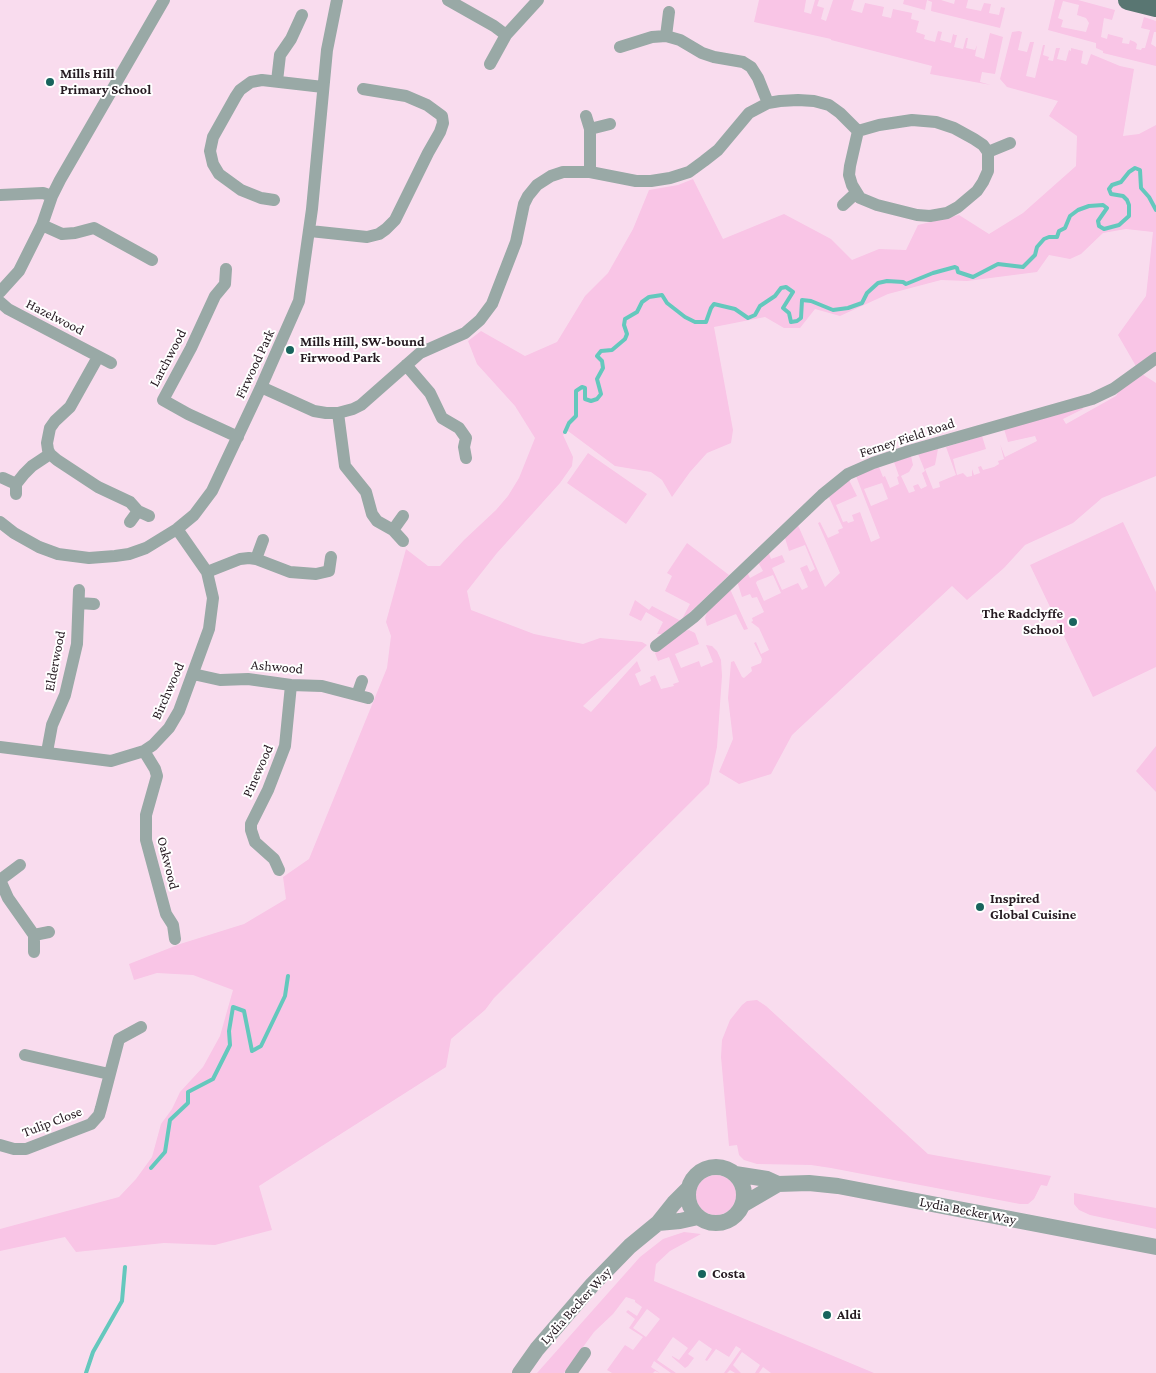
<!DOCTYPE html>
<style>
body{margin:0}
canvas{display:block;background:#f9dcee}
</style>
<canvas width="1156" height="1373"></canvas>
<script>
const c = document.querySelector('canvas').getContext('2d');
c.lineJoin = 'round';
function fillPath(path, color) {
  c.fillStyle = color;
  c.fill(path, 'evenodd');
}
function toPath(rows) {
  const path = new Path2D();
  for (const r of rows) {
    if (r.length === 3) {
      path.moveTo(r[0] + r[2], r[1]);
      path.arc(r[0], r[1], r[2], 0, 2 * Math.PI);
      continue;
    }
    path.moveTo(r[0], r[1]);
    for (let i = 2; i < r.length; i += 2) path.lineTo(r[i], r[i + 1]);
  }
  return path;
}
function strokePath(path, color, width, dash) {
  c.strokeStyle = color;
  c.lineWidth = width;
  c.lineCap = dash ? 'butt' : 'round';
  c.setLineDash(dash || []);
  c.stroke(path);
}
function write(font, color, halo, rows, align = 'center') {
  c.font = font + ' "Crimson Pro",serif';
  c.lineWidth = 4;
  c.setLineDash([]);
  c.textBaseline = 'middle';
  c.strokeStyle = halo;
  c.fillStyle = color;
  for (const [text, x, y, turn = 0] of rows) {
    c.save();
    c.translate(x, y);
    c.rotate((+turn || 0) * Math.PI / 180);
    c.textAlign = isNaN(turn) ? turn : align;
    if (halo) c.strokeText(text, 0, 0);
    c.fillText(text, 0, 0);
    c.restore();
  }
}
fillPath(toPath([
 [759,0,806,0,804,12,811,14,815,0,819,0,817,6,824,8,821,19,826,21,833,0,854,0,851,10,862,13,865,3,884,7,882,16,891,18,893,9,912,13,911,19,919,21,916,32,925,35,924,39,935,42,938,31,942,32,940,40,951,43,953,34,955,35,957,35,954,47,963,49,966,38,968,38,966,48,975,50,977,45,975,56,984,59,990,33,1003,37,995,74,982,72,980,82,991,85,930,74,932,66,831,40,831,39,754,22],
 [904,0,941,0,954,4,955,0,968,0,966,8,981,11,984,3,991,4,989,13,999,15,1001,7,1005,8,1000,28,931,11,932,2,927,0,925,10,903,4],
 [1055,0,1078,0,1115,10,1112,20,1104,18,1101,37,1107,39,1108,34,1123,38,1122,43,1129,44,1130,40,1135,42,1137,44,1136,49,1141,50,1142,48,1145,48,1150,30,1141,28,1144,17,1156,21,1156,32,1154,32,1151,44,1156,47,1156,66,1103,53,1103,51,1096,48,1096,43,1048,30],
 [1063,1,1079,5,1077,15,1086,18,1089,23,1086,32,1061,27,1063,20,1058,18],
 [1019,31,1022,32,1018,50,1027,52,1030,42,1034,42,1026,76,1035,78,1043,45,1045,45,1043,55,1049,57,1048,60,1053,61,1056,48,1060,48,1057,59,1066,61,1069,50,1071,51,1071,48,1083,51,1081,63,1087,65,1091,54,1120,66,1134,69,1123,136,1139,134,1156,125,1156,352,1137,368,1118,335,1146,296,1153,232,1126,229,1103,233,1081,254,1070,259,1049,255,1037,272,967,281,941,280,888,294,840,316,815,309,800,328,784,328,765,317,714,327,733,430,731,443,707,453,690,472,672,497,662,480,651,472,615,466,568,431,563,435,573,457,572,466,560,483,497,553,467,591,471,610,534,634,583,644,600,638,642,642,647,645,583,706,591,712,637,661,641,671,635,674,640,686,651,681,650,677,655,675,661,689,674,686,673,684,679,682,669,657,658,661,655,653,684,631,689,630,695,633,699,644,675,654,681,668,699,661,701,667,713,662,706,645,712,646,717,651,721,660,722,676,717,747,709,784,494,998,485,1010,451,1039,446,1067,259,1186,272,1230,215,1245,164,1243,76,1252,65,1237,0,1251,0,1229,119,1197,136,1179,152,1157,161,1124,172,1109,180,1092,203,1067,220,1036,233,990,193,975,157,973,134,980,129,964,180,944,244,924,286,899,283,877,309,859,387,668,391,636,386,622,406,549,428,566,440,566,464,540,496,510,508,496,519,478,535,438,515,406,477,364,468,341,481,331,525,356,557,342,585,296,608,273,633,229,649,190,678,185,693,179,723,239,784,214,831,239,852,260,879,249,906,250,918,225,959,215,989,234,1023,213,1076,166,1077,136,1049,116,1058,101,1007,87,1000,79,1012,32],
 [1142,374,1156,383,1156,476,1102,498,1073,523,1025,545,1004,568,967,600,952,586,792,735,771,774,739,784,719,772,733,739,728,698,731,662,734,661,742,677,744,678,752,671,751,667,761,663,762,659,754,643,756,642,761,654,769,650,759,628,751,622,753,621,752,618,764,612,757,597,752,598,750,594,742,597,737,581,747,572,750,578,763,571,758,562,768,551,771,559,782,555,785,562,772,568,782,590,798,583,802,590,808,587,800,568,807,565,810,572,815,569,805,545,789,551,784,535,797,523,825,587,840,573,818,523,820,522,828,538,839,533,838,530,843,528,828,495,849,480,857,496,836,505,843,522,847,521,848,523,854,521,852,515,860,512,871,542,880,538,856,476,879,467,883,477,885,476,890,488,899,484,897,477,899,476,894,462,911,456,913,465,909,472,901,476,909,493,915,491,913,486,918,484,921,489,927,486,922,473,925,471,918,454,938,449,935,465,925,469,933,489,940,487,939,482,956,475,946,447,982,436,986,449,953,459,957,475,963,473,967,477,972,476,972,469,974,475,980,473,978,467,981,466,983,470,994,467,999,464,998,461,1004,459,1000,444,1005,457,1037,441,1035,436,1008,442,1004,429,1082,407,1083,409,1063,419,1066,424,1116,396,1119,390],
 [882,483,888,499,871,506,864,489],
 [773,575,781,593,764,601,756,583,757,581],
 [588,453,647,494,626,524,567,483],
 [1123,522,1156,592,1156,667,1093,697,1030,565],
 [687,543,729,575,681,621,663,634,657,634,663,622,646,612,641,621,629,615,635,600,649,610,652,606,681,621,690,604,665,591,672,576,667,573],
 [730,589,748,629,744,630,736,614,707,626,705,618,708,610],
 [1156,746,1156,792,1136,771],
 [757,1000,766,1006,928,1154,1051,1176,1047,1186,1041,1185,1034,1199,1028,1204,1020,1204,831,1168,811,1165,757,1164,744,1160,739,1155,737,1145,729,1146,721,1057,722,1040,730,1020,742,1005,747,1001],
 [716,1195,20],
 [1074,1193,1156,1208,1156,1229,1090,1215,1079,1210,1074,1204],
 [684,1232,701,1234,670,1251,656,1264,654,1281,874,1373,771,1373,763,1367,759,1373,755,1373,760,1365,742,1352,733,1365,741,1373,735,1373,730,1370,727,1373,724,1373,741,1349,736,1346,729,1357,716,1349,707,1361,705,1360,712,1349,699,1340,688,1354,694,1358,688,1366,685,1368,672,1357,672,1356,679,1360,688,1348,673,1337,657,1360,676,1373,671,1373,654,1361,651,1367,660,1373,655,1371,653,1373,612,1373,607,1370,625,1345,633,1350,643,1337,629,1328,635,1319,626,1312,628,1310,637,1316,642,1307,635,1302,635,1300,626,1297,613,1314,594,1332,564,1373,537,1373,640,1257,663,1239],
 [647,1309,660,1319,646,1337,633,1328]
]), '#f9c5e6');
strokePath(toPath([
 [565,432,569,423,576,416,576,391,582,387,585,388,585,399,591,401,597,399,601,394,597,379,603,368,602,361,597,356,601,351,612,350,625,339,627,334,624,325,625,319,637,312,642,302,649,297,662,295,667,303,685,317,695,322,706,322,711,308,714,304,735,309,748,318,755,315,760,306,775,296,781,288,786,287,793,292,783,308,789,313,791,322,797,321,801,318,802,300,811,301,833,310,848,308,862,303,867,293,878,283,887,281,903,282,906,284,933,273,955,267,957,268,958,272,973,277,998,264,1023,267,1035,255,1037,247,1044,239,1049,237,1057,237,1059,231,1065,228,1070,216,1078,210,1089,206,1103,205,1107,208,1098,221,1099,226,1104,229,1119,225,1129,216,1129,205,1127,200,1123,196,1111,194,1109,189,1112,185,1121,182,1129,172,1135,168,1140,170,1141,188,1149,197,1156,210],
 [151,1168,165,1152,170,1120,188,1103,188,1092,213,1079,230,1045,229,1031,233,1007,244,1011,252,1051,261,1046,285,996,288,976],
 [86,1373,93,1352,122,1301,125,1267]
]), '#64c8bd', 4);
strokePath(toPath([
 [448,0,494,26,506,35],
 [666,36,669,12],
 [620,47,652,37,666,36,680,40,702,53,714,57,743,62,751,67,758,78,768,103],
 [490,64,506,35,538,0],
 [277,81,280,55,291,39,302,15],
 [586,116,590,129,590,172],
 [912,120,936,122,954,128,974,139,983,145,988,152,988,171,983,182,977,191,958,207,947,213,930,216,917,215,877,205,860,198,852,185,849,175,850,166,858,131,879,125,912,120],
 [590,129,610,124],
 [988,152,1010,143],
 [0,195,43,193,52,196],
 [274,200,261,198,241,190,219,174,213,164,210,151,213,137,236,96,240,90,251,82,262,80,323,87],
 [843,205,856,193],
 [42,225,62,234,75,233,94,228,152,260],
 [310,231,367,237,379,234,386,229,395,220,428,153,440,132,443,123,442,116,427,105,406,96,363,89],
 [226,269,225,284,215,296,191,348,163,400,188,414,238,437],
 [0,292,19,271,42,225,52,196,60,180,164,0],
 [0,302,8,309,111,363],
 [98,357,70,407,55,421,50,428,47,443,48,450,50,454,57,460,98,487,130,502,138,511,149,516],
 [406,365,430,393,442,418,459,428,466,438,464,447,466,458],
 [261,387,314,411,326,413,338,413,353,409,361,405,420,353,465,333,480,320,492,304,516,242,524,204,528,196,537,185,551,176,563,172,590,172,636,181,651,181,670,178,689,172,704,161,718,150,749,113,768,103,780,101,798,100,814,101,829,105,840,113,858,131],
 [338,413,345,466,366,492,372,514,377,521,393,530,403,516],
 [3,478,16,484],
 [16,494,16,484,24,474,32,466,50,454],
 [0,522,14,533,39,547,58,554,89,558,115,556,129,554,146,548,177,529,194,515,212,491,261,387,299,301,312,209,327,50,337,0],
 [130,522,138,511],
 [393,530,403,541],
 [256,559,263,540],
 [207,572,240,559,249,558,256,559,290,572,316,574,329,571,331,557],
 [79,603,94,604],
 [656,646,694,617,822,495,848,474,873,463,909,451,1092,399,1113,389,1156,358],
 [193,674,220,680,248,679,291,685,322,686,368,698],
 [357,695,362,681],
 [0,747,111,761,144,751,153,745,169,728,179,711,209,629,213,598,207,572,177,529],
 [144,751,155,769,157,776,146,815,146,840,166,914,173,925,175,939],
 [47,752,52,725,65,695,77,644,79,590],
 [279,870,274,859,255,842,251,830,251,824,268,790,285,746,291,685],
 [0,880,8,898,34,935,34,952],
 [0,880,20,865],
 [34,935,49,932],
 [25,1055,109,1074],
 [0,1145,14,1149,26,1149,91,1124,99,1115,101,1108,119,1039,141,1027],
 [571,1373,585,1353]
]), '#99a9a6', 12);
strokePath(toPath([
 [716,1195,28],
 [735,1174,767,1179,778,1184,809,1183,838,1186,1156,1247],
 [742,1205,778,1184],
 [658,1223,680,1221,698,1217],
 [520,1373,537,1349,593,1284,630,1246,658,1223,674,1203,689,1188]
]), '#99a9a6', 16);
strokePath(toPath([
 [1128,0,1156,7]
]), '#597672', 20);
for (const [x, y, r, color] of [
 [50,82,5,"#18645d"],
 [290,350,5,"#18645d"],
 [1073,622,5,"#18645d"],
 [980,907,5,"#18645d"],
 [702,1274,5,"#18645d"],
 [827,1315,5,"#18645d"]
]) {
  const dot = new Path2D();
  dot.arc(x, y, r, 0, 2 * Math.PI);
  c.fillStyle = color;
  c.fill(dot);
  strokePath(dot, '#fff', 2);
}
write('bold 14px', '#251a21', '#fff', [
 ["Mills Hill",60,74],
 ["Primary School",60,90],
 ["Mills Hill, SW-bound",300,342],
 ["Firwood Park",300,358],
 ["The Radclyffe",1063,614,"right"],
 ["School",1063,630,"right"],
 ["Inspired",990,899],
 ["Global Cuisine",990,915],
 ["Costa",712,1274],
 ["Aldi",837,1315]
], 'left');
write('14px', '#251a21', '#fff', [
 ["Hazelwood",55,317,27],
 ["Larchwood",168,358,-62],
 ["Firwood Park",255,364,-65],
 ["Ferney Field Road",907,438,-18],
 ["Elderwood",55,661,-79],
 ["Ashwood",277,667,5],
 ["Birchwood",168,691,-66],
 ["Pinewood",258,771,-66],
 ["Oakwood",168,863,76],
 ["Tulip Close",52,1122,-21],
 ["Lydia Becker Way",968,1211,11],
 ["Lydia Becker Way",576,1306,-48]
]);
</script>
